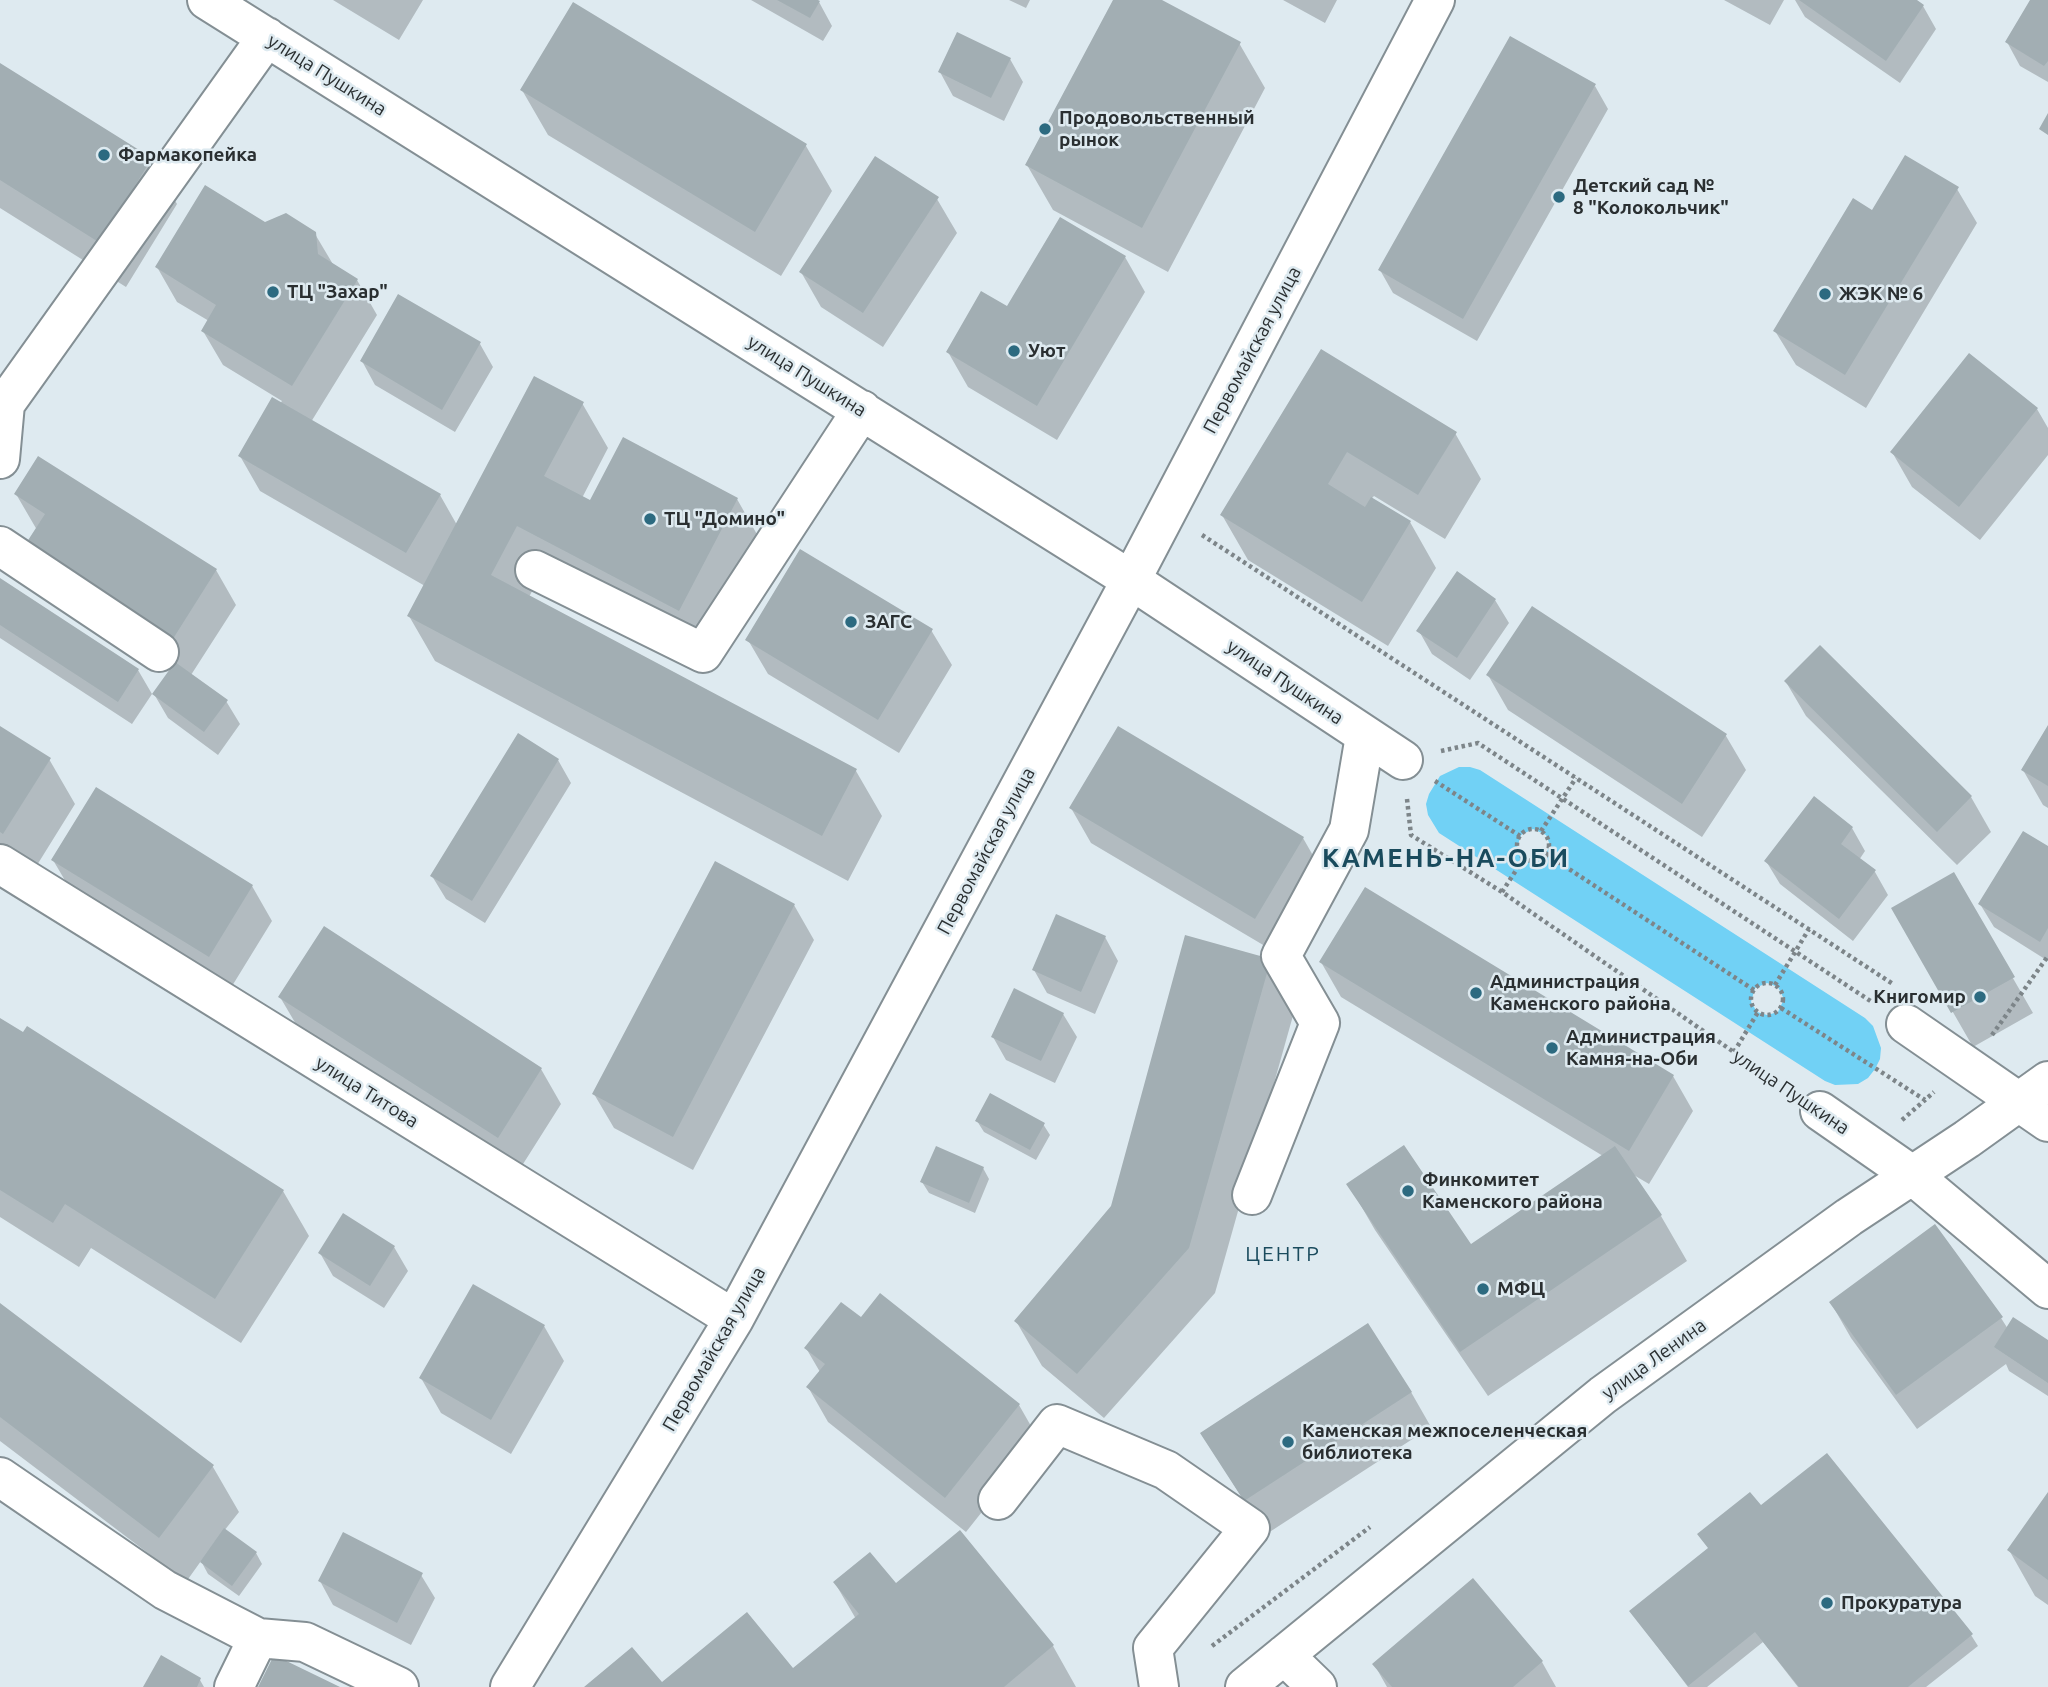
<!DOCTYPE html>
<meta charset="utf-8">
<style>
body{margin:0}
canvas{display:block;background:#deeaf0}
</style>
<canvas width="2048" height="1687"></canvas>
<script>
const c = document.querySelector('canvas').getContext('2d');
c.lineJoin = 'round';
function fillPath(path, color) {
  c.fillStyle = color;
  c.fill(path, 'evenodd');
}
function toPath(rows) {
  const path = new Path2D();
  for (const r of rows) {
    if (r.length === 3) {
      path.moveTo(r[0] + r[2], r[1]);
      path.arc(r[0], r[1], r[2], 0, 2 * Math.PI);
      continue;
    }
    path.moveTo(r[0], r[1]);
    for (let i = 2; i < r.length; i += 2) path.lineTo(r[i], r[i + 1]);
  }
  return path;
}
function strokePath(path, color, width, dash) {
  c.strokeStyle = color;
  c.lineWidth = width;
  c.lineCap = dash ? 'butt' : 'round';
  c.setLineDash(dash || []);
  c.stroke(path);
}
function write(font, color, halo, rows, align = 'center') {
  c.font = font + ' Ubuntu,sans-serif';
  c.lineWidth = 5;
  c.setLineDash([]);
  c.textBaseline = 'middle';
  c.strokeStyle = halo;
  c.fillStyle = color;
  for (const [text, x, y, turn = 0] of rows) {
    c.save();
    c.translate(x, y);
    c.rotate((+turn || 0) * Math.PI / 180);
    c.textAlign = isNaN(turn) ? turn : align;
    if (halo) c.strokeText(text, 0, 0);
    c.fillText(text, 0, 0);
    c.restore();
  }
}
fillPath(toPath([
 [1459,767,1470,767,1480,770,1865,1018,1873,1026,1881,1048,1880,1059,1875,1069,1868,1078,1858,1084,1835,1085,1825,1081,1439,833,1428,815,1426,804,1429,794,1440,776],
 [1533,829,1546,835,1550,845,1544,858,1533,862,1522,858,1517,848,1521,835],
 [1767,983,1778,987,1784,999,1778,1012,1767,1015,1757,1012,1751,1002,1755,988]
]), '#71d1f5');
fillPath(toPath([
 [333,0,423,0,399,40],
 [751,0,815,0,819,2,832,26,823,41],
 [1009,0,1030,0,1026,8],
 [1115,0,1159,0,1239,43,1265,88,1168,272,1053,210,1027,165],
 [1283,0,1337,0,1325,23],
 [1724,0,1784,0,1770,25],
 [1795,0,1914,0,1923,6,1936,29,1900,83,1805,17],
 [2032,0,2048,0,2048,82,2020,66,2007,42],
 [1010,59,1023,82,1004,121,953,96,940,72],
 [0,65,151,159,177,204,126,287,0,208],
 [1595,86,1608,109,1477,341,1393,293,1380,270],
 [522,90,806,146,832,191,781,276,548,135],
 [1957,189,1977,223,1866,408,1796,365,1775,331,1873,212],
 [937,199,957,233,883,347,821,307,801,272],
 [265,224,315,234,334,266,357,280,377,315,311,422,440,495,457,525,582,403,608,448,582,498,590,502,737,499,763,545,705,655,543,570,529,597,856,771,882,816,848,881,435,661,409,616,425,586,260,491,240,456,282,401,223,365,203,331,209,321,177,302,157,267],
 [1125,257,1145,292,1057,440,968,387,948,352,1008,308],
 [480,344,493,367,455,432,375,385,362,361],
 [1322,351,1455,433,1481,479,1445,539,1374,496,1371,499,1410,522,1436,568,1388,646,1248,560,1222,515],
 [2037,409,2048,428,2048,455,1980,540,1912,487,1892,452],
 [16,494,216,570,236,605,191,675,226,701,240,724,218,755,168,718,154,694,175,665,45,583,37,530],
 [0,580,138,670,152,694,132,724,0,638],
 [1495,600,1509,623,1470,680,1432,654,1419,631],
 [1532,608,1726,736,1746,770,1702,837,1508,710,1488,675],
 [931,630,952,665,899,753,768,674,748,640],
 [1786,682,1971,797,1991,832,1957,865,1806,716],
 [0,728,49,759,75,804,29,878,0,860],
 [2048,728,2048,808,2043,805,2023,770],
 [558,760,571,783,485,923,446,899,432,876],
 [1071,808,1303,838,1323,873,1275,952,1091,843],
 [1852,828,1865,851,1859,860,1875,872,1888,895,1853,941,1780,884,1766,861],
 [2048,848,2048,961,1994,927,1980,904],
 [53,860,252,886,272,921,229,991,73,894],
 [1953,874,2033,1013,1973,1047,1893,908],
 [794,905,814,940,693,1170,614,1128,594,1094],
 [324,929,541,1069,561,1104,518,1172,300,1031,280,997],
 [1105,937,1118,961,1095,1014,1047,993,1034,970],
 [1270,960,1296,1005,1215,1293,1104,1418,1042,1366,1016,1321,1113,1207],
 [1321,962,1673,1076,1693,1111,1649,1184,1632,1174,1661,1216,1687,1261,1488,1396,1375,1230,1349,1185,1470,1247,1603,1156,1341,997],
 [1063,1014,1077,1037,1055,1083,1006,1060,993,1037],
 [0,1020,283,1191,309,1236,241,1343,91,1248,79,1267,0,1217],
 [977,1121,1043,1124,1050,1135,1036,1160,984,1132],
 [983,1168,989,1179,975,1213,929,1193,922,1182],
 [394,1247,408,1271,384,1308,333,1276,320,1253],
 [1831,1303,2001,1318,2008,1329,2048,1342,2048,1396,2009,1371,2006,1364,1917,1429,1851,1338],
 [0,1305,213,1467,239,1512,224,1531,256,1553,262,1564,239,1596,208,1574,201,1561,186,1582,0,1441],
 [862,1320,1019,1405,1039,1440,966,1532,828,1422,808,1387,820,1372,806,1348],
 [544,1326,564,1361,511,1454,441,1413,421,1378],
 [1411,1392,1431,1427,1265,1535,1202,1433],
 [2048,1495,2048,1605,2035,1596,2009,1550],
 [1761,1508,1971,1635,1978,1646,1926,1687,1798,1687,1763,1642,1707,1687,1688,1687,1631,1611],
 [960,1533,1053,1646,1076,1687,586,1687,662,1684,793,1671,856,1619,835,1583,895,1586],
 [421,1575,435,1598,411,1645,333,1605,320,1581],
 [1473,1581,1542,1662,1556,1687,1387,1687,1374,1664],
 [200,1680,204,1687,145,1687]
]), '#0003');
fillPath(toPath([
 [777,0,818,0,820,1,810,18],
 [1113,0,1162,0,1241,42,1142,228,1025,165],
 [1799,0,1917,0,1924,5,1886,61],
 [2030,0,2048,0,2048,61,2044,66,2005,42],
 [573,2,807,144,755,232,520,90],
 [957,32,1011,58,991,98,938,72],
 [1510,36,1596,84,1463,319,1378,270],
 [0,63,152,158,100,243,0,180],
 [2048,113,2048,135,2039,129],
 [1905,155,1959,187,1845,375,1773,331,1853,198,1872,210],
 [875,156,939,197,863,313,799,272],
 [205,185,265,222,286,213,316,232,318,254,358,279,292,386,201,331,216,305,155,267],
 [1060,217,1126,256,1037,406,946,352,981,291,1007,306],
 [398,294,481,342,442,410,360,361],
 [1321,349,1457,432,1418,495,1347,452,1328,484,1365,507,1371,497,1411,521,1362,602,1220,515],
 [1969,353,2038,408,1959,507,1890,452],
 [534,376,584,402,544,476,590,500,623,437,738,498,679,611,517,526,491,575,857,769,822,836,407,616],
 [272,397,441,494,406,553,238,456],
 [38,456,217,569,171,642,23,548,45,514,14,494],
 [800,549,933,629,878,720,745,640],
 [1457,571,1496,599,1457,658,1416,631],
 [0,578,139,669,118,702,0,625],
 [1532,606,1727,734,1682,804,1486,675],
 [1820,645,1972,796,1937,832,1784,681],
 [175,662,228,700,204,732,152,694],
 [2048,725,2048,786,2021,770],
 [0,726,51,758,3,834,0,832],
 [1118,726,1304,837,1255,919,1069,808],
 [518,733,559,759,472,901,430,876],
 [96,787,253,885,209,957,51,860],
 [1814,796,1853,827,1841,844,1876,870,1839,919,1764,861],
 [2023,831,2048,846,2048,928,2040,942,1978,904],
 [715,861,795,904,673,1137,592,1094],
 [1954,872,2015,977,1951,1013,1891,908],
 [1365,887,1674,1075,1629,1151,1319,962],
 [1056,914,1106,936,1081,992,1032,970],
 [324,926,542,1068,498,1138,278,997],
 [1185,935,1271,959,1189,1248,1077,1374,1014,1321,1111,1206],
 [1014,988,1064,1013,1041,1061,991,1037],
 [0,1018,23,1032,27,1026,284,1190,215,1299,65,1204,53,1223,0,1190],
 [990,1093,1045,1123,1030,1150,975,1121],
 [1404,1145,1471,1244,1615,1146,1662,1215,1460,1352,1346,1184],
 [936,1146,984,1167,969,1203,920,1182],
 [343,1213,395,1246,370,1286,318,1253],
 [1935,1224,2003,1317,1896,1395,1829,1302],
 [473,1284,545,1325,491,1420,419,1378],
 [880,1293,1020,1404,945,1498,806,1387,825,1364,804,1348,841,1302,861,1317],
 [0,1303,214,1465,159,1538,0,1417],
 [2013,1317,2048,1340,2048,1383,1994,1347],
 [1368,1323,1412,1392,1244,1501,1200,1433],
 [1827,1453,1973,1634,1908,1687,1799,1687,1755,1632,1688,1686,1629,1611,1708,1548,1697,1534,1750,1492,1761,1505],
 [2048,1492,2048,1580,2007,1550],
 [224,1528,257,1552,232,1586,200,1562],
 [960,1530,1054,1645,1004,1687,584,1687,632,1647,662,1682,747,1612,793,1668,859,1614,833,1582,870,1552,896,1583],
 [343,1532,423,1573,397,1623,318,1581],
 [1473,1578,1543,1661,1513,1687,1392,1687,1372,1664],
 [161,1655,201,1678,197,1687,143,1687],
 [274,1655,340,1687,258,1687]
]), '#a2aeb3');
const minor = toPath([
 [207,0,1131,580,1403,760],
 [0,459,5,404,267,37],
 [0,546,159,652],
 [535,570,703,653,862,410],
 [0,864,734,1319],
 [1906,1024,2048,1122],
 [1820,1111,1912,1175,2048,1289],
 [1252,1195,1320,1023,1281,956,1349,830,1365,736],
 [0,1477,165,1590,258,1638,305,1642,399,1687],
 [998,1500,1057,1424,1166,1470,1250,1528,1153,1648,1159,1687],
 [1284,1655,1317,1687],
 [234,1687,258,1638],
 [510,1687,734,1319,1131,580,1435,0],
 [1245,1687,1603,1395,1849,1217,1967,1139,2048,1081]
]);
strokePath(minor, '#848f94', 42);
strokePath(toPath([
 [1202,535,1893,984],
 [1441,751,1478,743,1872,1002],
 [1435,781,1520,836],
 [1407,799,1411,835,1502,892,1786,1088],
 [1533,845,16],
 [1541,831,1576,778],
 [1546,854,1754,990],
 [1502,892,1524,858],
 [1767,999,16],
 [1775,985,1809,929],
 [1781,1008,1925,1100,1934,1092],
 [1992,1035,2048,956],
 [1734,1052,1758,1012],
 [1902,1120,1925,1100],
 [1212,1646,1370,1527]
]), '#7d8589', 4.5, [3.5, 3.5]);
strokePath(minor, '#fff', 38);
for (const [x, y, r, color] of [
 [1045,129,7,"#2c6a80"],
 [104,155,7,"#2c6a80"],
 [1559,197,7,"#2c6a80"],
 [273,292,7,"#2c6a80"],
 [1825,294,7,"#2c6a80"],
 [1014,351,7,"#2c6a80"],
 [650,519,7,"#2c6a80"],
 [851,622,7,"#2c6a80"],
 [1476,993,7,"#2c6a80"],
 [1980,997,7,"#2c6a80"],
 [1552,1048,7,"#2c6a80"],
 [1408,1191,7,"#2c6a80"],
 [1483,1289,7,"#2c6a80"],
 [1288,1442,7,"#2c6a80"],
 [1827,1603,7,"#2c6a80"]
]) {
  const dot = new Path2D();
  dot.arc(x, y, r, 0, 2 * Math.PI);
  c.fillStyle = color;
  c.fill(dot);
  strokePath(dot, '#deeaf0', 2.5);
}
write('19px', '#2a2f31', '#deeaf0', [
 ["улица Пушкина",327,75,32],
 ["Первомайская улица",1252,350,-62],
 ["улица Пушкина",807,376,32],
 ["улица Пушкина",1285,682,34],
 ["Первомайская улица",986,851,-62],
 ["улица Титова",367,1092,32],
 ["улица Пушкина",1791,1092,34],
 ["Первомайская улица",714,1349,-60],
 ["улица Ленина",1654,1359,-36]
]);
write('bold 19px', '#2a2f31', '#deeaf0', [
 ["Продовольственный",1059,118],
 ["рынок",1059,140],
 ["Фармакопейка",118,155],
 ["Детский сад №",1573,186],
 ["8 \"Колокольчик\"",1573,208],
 ["ТЦ \"Захар\"",287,292],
 ["ЖЭК № 6",1839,294],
 ["Уют",1028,351],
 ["ТЦ \"Домино\"",664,519],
 ["ЗАГС",865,622],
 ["Администрация",1490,982],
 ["Каменского района",1490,1004],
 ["Книгомир",1966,997,"right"],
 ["Администрация",1566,1037],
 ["Камня-на-Оби",1566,1059],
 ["Финкомитет",1422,1180],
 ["Каменского района",1422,1202],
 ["МФЦ",1497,1289],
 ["Каменская межпоселенческая",1302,1431],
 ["библиотека",1302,1453],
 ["Прокуратура",1841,1603]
], 'left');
c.letterSpacing = '2px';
write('21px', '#1a4b5d', '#deeaf0', [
 ["ЦЕНТР",1283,1254]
]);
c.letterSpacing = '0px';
c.letterSpacing = '2px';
write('bold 26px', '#1a4b5d', '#deeaf0', [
 ["КАМЕНЬ-НА-ОБИ",1446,858]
]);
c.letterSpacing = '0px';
</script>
